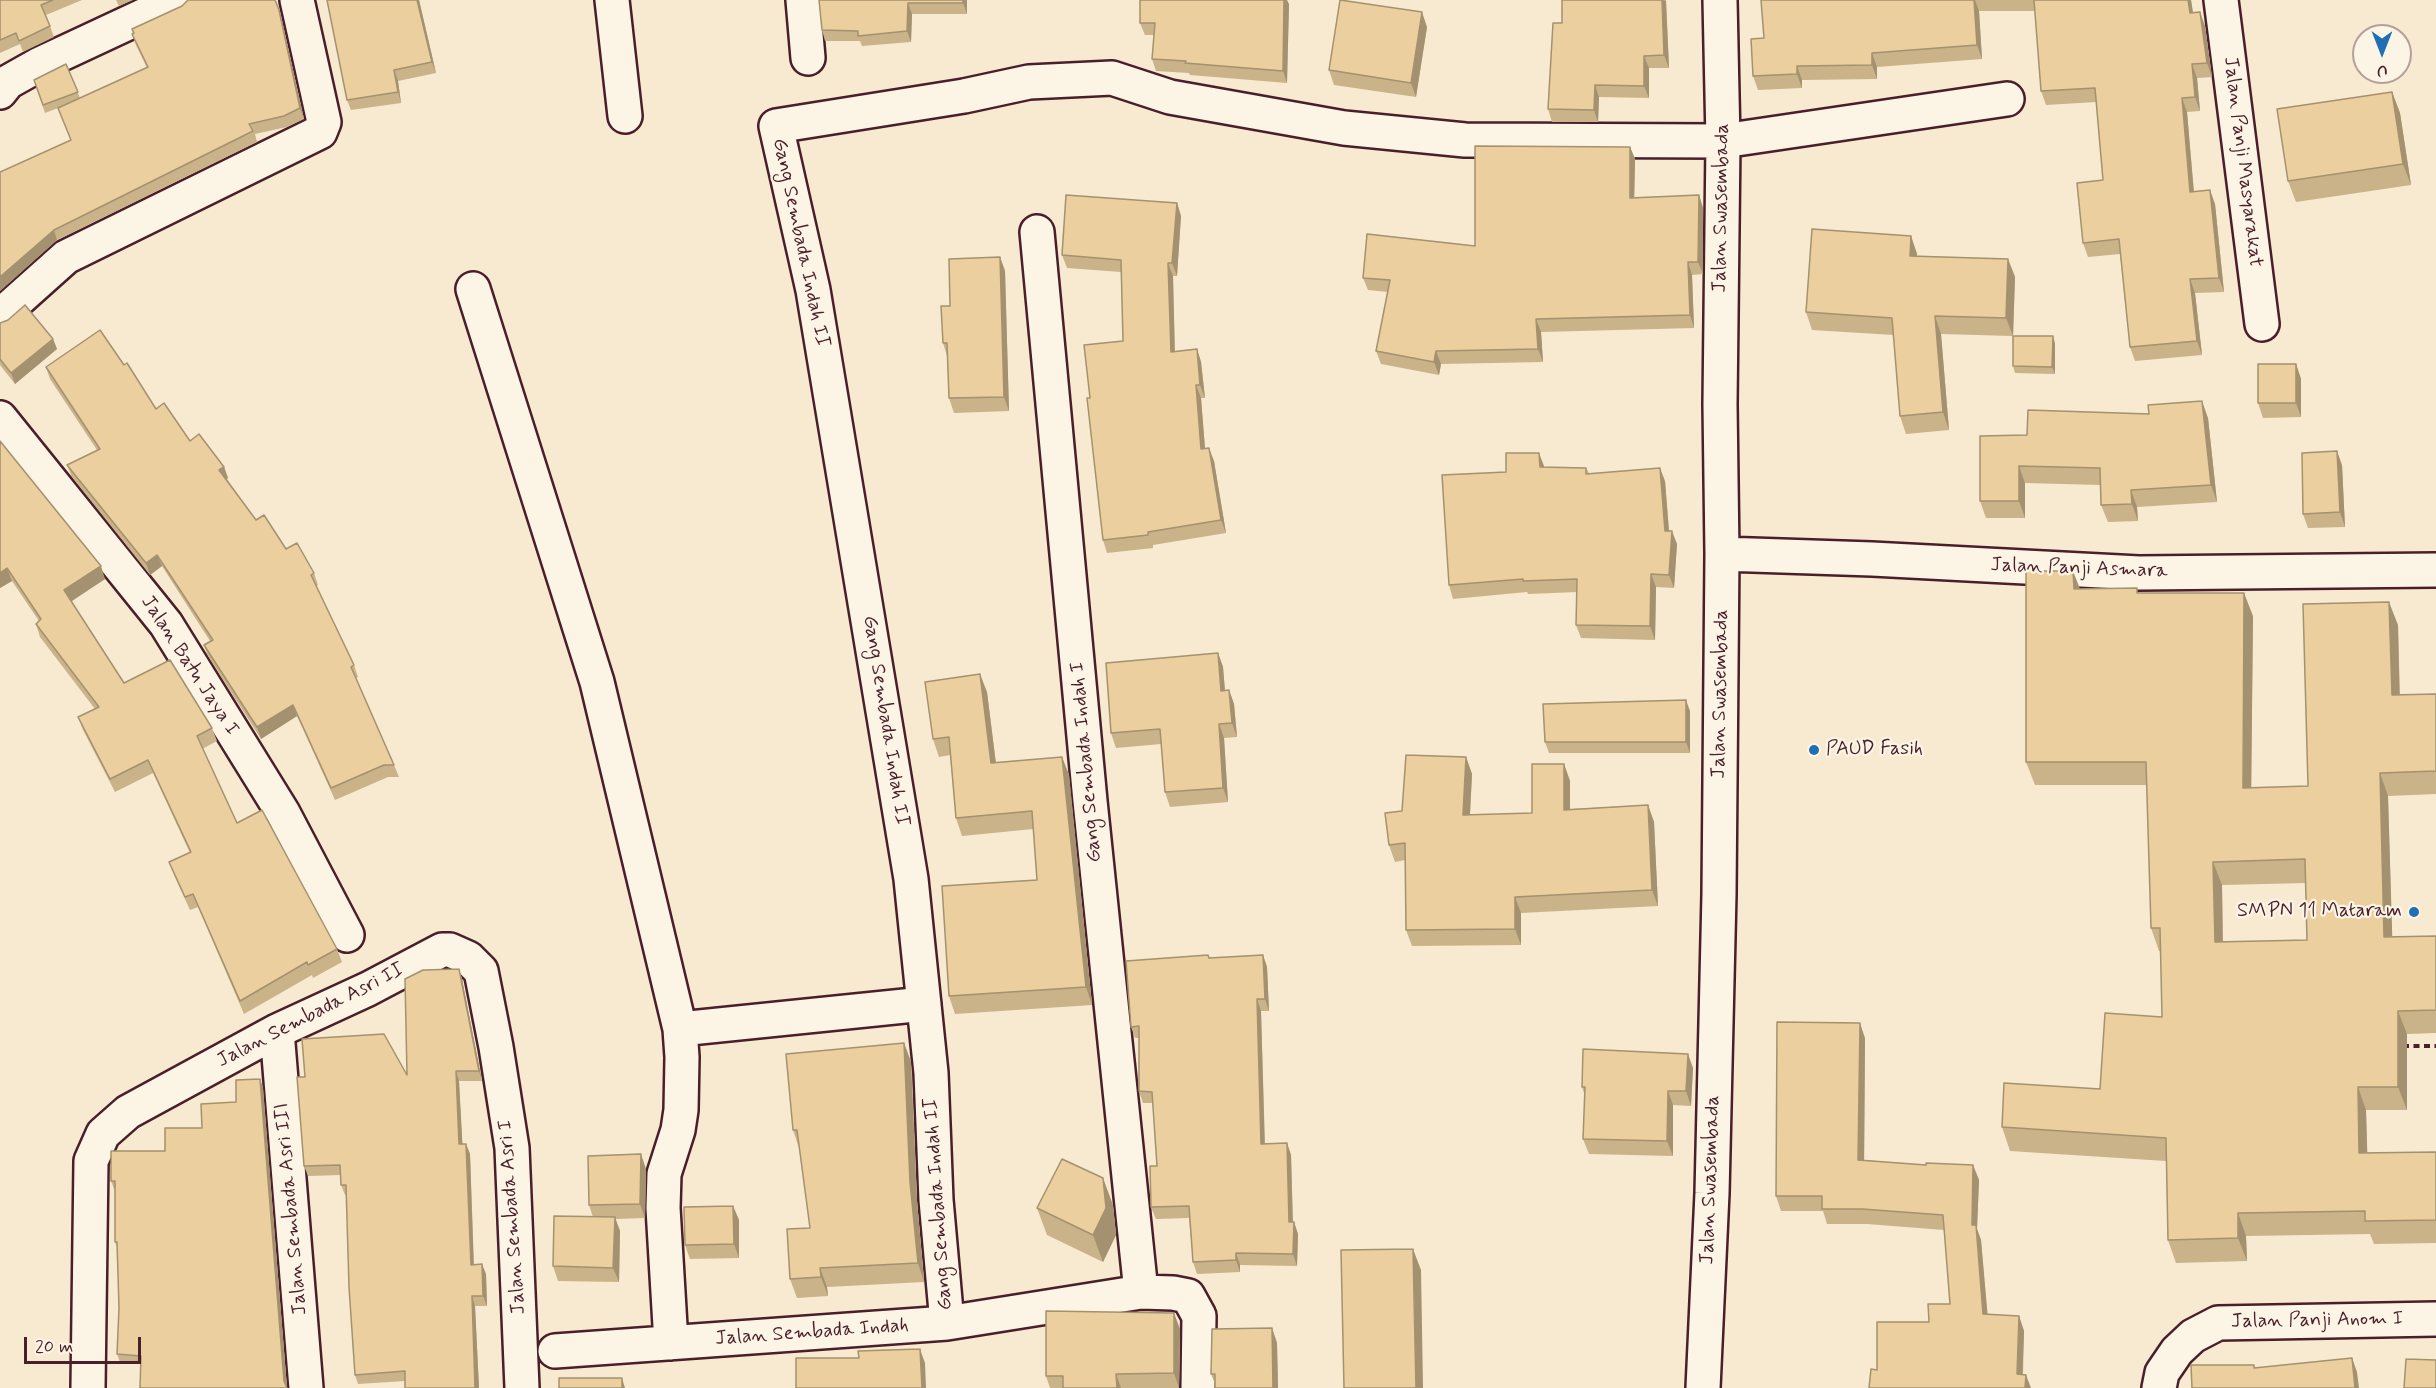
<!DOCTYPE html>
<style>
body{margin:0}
#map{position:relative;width:2436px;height:1388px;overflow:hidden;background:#f7ead0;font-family:Mynerve,sans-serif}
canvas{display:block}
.north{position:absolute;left:2352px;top:24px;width:60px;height:60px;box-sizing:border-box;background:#fcf5e5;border:2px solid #b59f9b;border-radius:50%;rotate:180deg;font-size:16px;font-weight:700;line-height:24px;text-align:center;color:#4a1f2b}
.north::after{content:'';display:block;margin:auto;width:21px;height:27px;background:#1f6fb2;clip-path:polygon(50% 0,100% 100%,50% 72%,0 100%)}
.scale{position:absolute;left:24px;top:1337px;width:117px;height:27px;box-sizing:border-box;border:3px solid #4a1f2b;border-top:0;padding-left:8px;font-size:18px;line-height:21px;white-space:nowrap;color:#4a1f2b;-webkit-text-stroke:4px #fcf5e5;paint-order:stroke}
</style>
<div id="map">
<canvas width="2436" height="1388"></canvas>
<div class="north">U</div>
<div class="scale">20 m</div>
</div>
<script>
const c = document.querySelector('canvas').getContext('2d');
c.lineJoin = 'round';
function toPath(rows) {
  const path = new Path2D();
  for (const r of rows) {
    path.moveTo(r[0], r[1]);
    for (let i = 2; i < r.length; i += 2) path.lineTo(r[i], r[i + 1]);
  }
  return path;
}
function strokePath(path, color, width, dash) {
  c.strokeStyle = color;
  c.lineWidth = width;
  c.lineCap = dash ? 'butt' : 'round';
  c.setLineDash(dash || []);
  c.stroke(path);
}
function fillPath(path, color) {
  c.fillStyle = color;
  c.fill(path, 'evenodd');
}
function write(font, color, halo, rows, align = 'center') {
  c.font = font + ' Mynerve,sans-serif';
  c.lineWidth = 4.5;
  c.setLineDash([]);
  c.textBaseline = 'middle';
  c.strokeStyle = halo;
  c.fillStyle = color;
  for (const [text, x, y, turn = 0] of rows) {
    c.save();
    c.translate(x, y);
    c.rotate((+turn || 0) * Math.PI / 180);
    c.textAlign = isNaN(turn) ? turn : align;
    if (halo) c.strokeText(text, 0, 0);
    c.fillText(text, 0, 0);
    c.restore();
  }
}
const minor = toPath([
 [612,0,625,116],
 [803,0,808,58],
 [2221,0,2262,324],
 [0,92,8,82,40,64,177,0],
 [1037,232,1090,801,1141,1292],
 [473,289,597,682,680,1029,682,1057,681,1110,678,1130,664,1174,663,1208,671,1343],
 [0,316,66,257,320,132,324,122,297,0],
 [0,418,166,624,283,813,347,935],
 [1722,554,1872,559,2139,573,2436,570],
 [680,1029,924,1004],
 [277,1031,306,1388],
 [947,1323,936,1200,931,1073,911,879,813,290,776,126,964,96,1029,82,1112,78,1170,97,1344,128,1465,140,1723,141,2007,99],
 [555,1351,947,1323,1141,1292,1173,1293,1188,1296,1199,1316,1198,1388],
 [88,1388,91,1161,103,1134,128,1112,277,1031,368,989,442,950,450,950,468,958,481,971,496,1047,512,1148,522,1388],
 [1703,1388,1712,1193,1719,894,1722,554,1720,404,1723,141,1720,0],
 [2159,1388,2162,1373,2177,1351,2193,1336,2218,1323,2436,1319]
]);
strokePath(minor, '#4a1f2b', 38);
strokePath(toPath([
 [2403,1046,2436,1046]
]), '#4a1f2b', 4, [6, 4.5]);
strokePath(minor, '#fcf5e5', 33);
fillPath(toPath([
 [0,0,82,0,46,15,54,37,23,52,20,44,0,53],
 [116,0,133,0,119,6],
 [327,0,419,0,436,73,398,81,401,103,351,110,347,100],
 [819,0,967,0,967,14,912,14,911,42,862,46,860,41,825,41,822,30],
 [1562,0,1666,0,1669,68,1649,68,1649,98,1599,97,1598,122,1552,122,1548,109,1562,23],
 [1761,0,2191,0,2193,13,2205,26,2212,77,2197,78,2200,111,2187,112,2194,192,2215,204,2224,292,2195,293,2202,355,2135,361,2130,347,2120,254,2088,257,2083,243,2103,180,2096,102,2046,105,2041,91,2035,11,1979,11,1982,59,1877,67,1877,79,1802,80,1802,88,1758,90,1753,76,1764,38],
 [1289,4,1287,83,1190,75,1189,73,1156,71,1152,59,1154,35,1145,35,1140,23],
 [282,21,304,119,287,127,255,134,257,142,57,240,0,291,71,141,58,108,45,113,34,80,66,64,80,98,147,68,136,45,132,34,133,34,132,29],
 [1427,27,1416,97,1334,85,1329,70],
 [2392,92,2400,113,2411,185,2296,202,2288,181],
 [1630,147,1635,159,1634,198,1699,195,1703,208,1703,274,1692,275,1694,328,1541,332,1543,362,1441,364,1439,375,1381,364,1376,351,1388,292,1368,290,1363,278,1475,246],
 [1177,203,1181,216,1177,276,1173,276,1175,352,1197,349,1201,362,1205,398,1201,398,1205,448,1214,461,1226,533,1153,545,1153,548,1107,553,1103,540,1090,398,1123,341,1121,272,1067,268,1062,255],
 [1911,236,1917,254,1917,256,2008,259,2015,277,2013,336,1941,334,1949,430,1906,434,1900,416,1894,335,1812,330,1806,312],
 [1000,257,1005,271,1009,411,954,413,949,398,947,356,943,343,950,306],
 [0,323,53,339,57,349,15,384,0,365],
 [2053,336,2055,344,2055,374,2015,373,2013,366],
 [2296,364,2301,379,2301,417,2263,418,2258,403],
 [124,365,156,409,190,441,224,467,228,478,227,479,256,520,286,549,314,573,318,585,316,586,354,665,358,677,356,678,394,765,399,777,388,777,335,800,297,716,261,739,208,656,204,645,210,641,162,566,150,575,72,477,67,465,97,450,50,379,46,367],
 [2208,418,2217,502,2137,507,2138,521,2108,522,2101,505,2101,485,2025,483,2025,518,1986,518,1980,501,2027,435],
 [0,441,105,579,71,601,124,683,212,728,217,741,202,749,237,823,337,949,342,962,313,978,312,975,244,1014,198,907,190,910,174,875,169,862,190,853,153,773,115,792,83,730,78,717,95,709,40,637,36,624,39,621,12,581,0,588],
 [2342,465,2345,527,2308,528,2303,514],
 [1544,467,1586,468,1589,473,1665,481,1669,531,1677,544,1674,588,1656,587,1655,640,1581,638,1576,625,1577,592,1528,594,1527,592,1453,599,1449,585,1506,472],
 [2080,589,2138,593,2253,616,2251,788,2308,786,2398,625,2400,695,2436,694,2436,794,2388,796,2392,937,2436,936,2436,1033,2407,1034,2407,1110,2366,1110,2367,1153,2436,1152,2436,1243,2374,1244,2370,1234,2246,1236,2247,1261,2176,1263,2168,1240,2166,1161,2010,1151,2002,1127,2100,1089,2162,1017,2161,951,2159,951,2151,928,2147,785,2035,785,2026,762],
 [2306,883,2307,940,2223,942,2222,885],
 [1218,653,1223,667,1225,690,1229,690,1234,704,1237,737,1224,738,1228,802,1170,807,1165,792,1161,744,1116,748,1111,733],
 [987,692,996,763,1062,757,1069,775,1092,1005,955,1014,949,996,1037,880,1033,829,962,836,956,818,950,755,939,757,933,739],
 [1690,711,1690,753,1549,753,1545,742],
 [1466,757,1472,774,1470,815,1532,813,1564,764,1570,781,1570,809,1648,805,1654,822,1658,906,1521,913,1521,945,1412,946,1406,930,1405,860,1395,862,1389,845,1402,811],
 [1263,955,1267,967,1269,1011,1261,1011,1265,1144,1287,1143,1291,1155,1293,1222,1294,1222,1298,1234,1297,1266,1240,1265,1240,1272,1197,1274,1193,1262,1189,1218,1156,1219,1151,1207,1157,1166,1153,1103,1143,1103,1139,1091,1139,1038,1135,1038,1131,1027,1209,958],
 [459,969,462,979,482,1081,459,1081,462,1144,466,1144,470,1154,474,1265,486,1274,487,1306,475,1306,479,1388,405,1388,405,1381,358,1384,355,1375,347,1195,345,1195,341,1185,341,1175,308,1176,304,1166,407,1075],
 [1865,1038,1864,1160,1926,1165,1973,1165,1979,1180,1977,1229,1981,1240,1987,1315,2019,1316,2024,1331,2023,1375,1877,1370,1950,1304,1944,1230,1867,1224,1827,1224,1823,1211,1781,1211,1776,1196],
 [904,1043,911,1062,917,1201,924,1282,827,1287,828,1296,797,1298,790,1279,810,1228,799,1148,793,1130],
 [1693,1068,1691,1106,1673,1105,1673,1156,1589,1154,1583,1139,1585,1096,1582,1087],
 [260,1079,263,1088,287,1388,140,1364,120,1362,117,1354,119,1308,117,1247,115,1242,115,1189,114,1189,111,1181,165,1151,202,1128,236,1102],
 [646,1169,645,1218,615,1219,620,1231,619,1282,558,1281,553,1266,593,1217,589,1205],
 [1113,1205,1116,1235,1103,1262,1047,1235,1037,1208],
 [733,1206,739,1220,739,1258,690,1259,685,1245],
 [1272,1328,1277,1343,1278,1388,1215,1388,1215,1384,1211,1374],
 [1180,1329,1179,1388,1050,1388,1046,1376]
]), '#cab289');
fillPath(toPath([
 [417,0,419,0,436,73,432,62],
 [963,0,967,0,967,14,963,3],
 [1284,0,1287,0,1289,4,1287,83,1283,71],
 [1662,0,1666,1,1669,68,1664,55],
 [1974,0,1975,0,1979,11,1982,59,1977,45],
 [2188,0,2191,0,2195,27,2190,13],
 [908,3,912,14,911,42,907,31],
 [279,10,282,21,304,119,300,108],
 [1422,12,1427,27,1416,97,1411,83],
 [2200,12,2205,26,2212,77,2207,63],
 [1872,53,1877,67,1877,79,1872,65],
 [1644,56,1649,68,1649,98,1644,86],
 [2192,64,2197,78,2200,111,2195,97],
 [1797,66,1802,80,1802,88,1797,74],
 [394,70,398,81,401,103,398,92],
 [1595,85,1599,97,1598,122,1594,110],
 [2392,92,2400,113,2411,185,2403,164],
 [2182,98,2187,112,2195,206,2190,192],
 [1630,147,1635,159,1634,211,1630,198],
 [2210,190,2215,204,2224,292,2219,278],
 [1699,195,1703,208,1703,274,1698,262],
 [1177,203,1181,216,1177,276,1172,263],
 [54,230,57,240,0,291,0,277],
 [1911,236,1917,254,1916,274,1910,256],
 [1000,257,1005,271,1009,411,1004,397],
 [2008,259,2015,277,2013,336,2006,318],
 [1688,262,1692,275,1694,328,1690,315],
 [1168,263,1173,276,1175,365,1171,352],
 [2190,279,2195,293,2202,355,2197,341],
 [1935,316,1941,334,1949,430,1943,412],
 [1536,319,1541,332,1543,362,1538,349],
 [2053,336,2055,344,2055,374,2052,367],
 [53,339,57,349,15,384,11,373],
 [1197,349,1201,362,1205,398,1200,385],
 [1436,351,1441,364,1439,375,1434,362],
 [2296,364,2301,379,2301,417,2296,403],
 [1196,385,1201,398,1206,462,1201,449],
 [2202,401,2208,418,2217,502,2211,485],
 [1209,448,1214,461,1226,533,1221,520],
 [2337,451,2342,465,2345,527,2340,512],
 [1539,453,1544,466,1544,480,1540,467],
 [2019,466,2025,483,2025,518,2019,501],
 [224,467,228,478,224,481,219,470],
 [1660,468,1665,481,1670,544,1665,531],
 [2131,490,2137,507,2138,521,2132,504],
 [1672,531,1677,544,1674,588,1669,575],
 [157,555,162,566,150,575,146,563],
 [101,566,105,579,69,603,64,590],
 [7,568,12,581,0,588,0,573],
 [2073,571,2082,594,2074,589],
 [1651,574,1656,587,1655,640,1650,626],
 [2244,593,2253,616,2251,811,2243,788],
 [2389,602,2398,625,2400,718,2392,695],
 [1218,653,1223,667,1226,705,1221,691],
 [980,674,987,692,998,781,991,763],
 [1229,690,1234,704,1237,737,1232,723],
 [1686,700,1690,711,1690,753,1686,742],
 [293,705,297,716,261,739,257,727],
 [1219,724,1224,738,1228,802,1223,788],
 [1062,757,1069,775,1092,1005,1086,987],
 [1466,757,1472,774,1469,831,1463,815],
 [1564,764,1570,781,1570,826,1564,810],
 [2380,773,2388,796,2393,961,2384,937],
 [1648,805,1654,822,1658,906,1652,890],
 [2213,862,2222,885,2223,965,2215,942],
 [1515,897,1521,913,1521,945,1515,929],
 [1263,955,1267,967,1269,1011,1265,999],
 [459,969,462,979,482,1081,479,1071],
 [1257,999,1261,1011,1265,1156,1261,1144],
 [2398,1011,2407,1034,2407,1110,2398,1087],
 [1860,1023,1865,1038,1864,1175,1858,1160],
 [904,1043,911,1062,917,1201,924,1282,918,1263,910,1182],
 [1688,1054,1693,1068,1691,1106,1686,1091],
 [456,1071,459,1081,463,1154,459,1144],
 [260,1079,263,1088,287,1388,284,1381],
 [2358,1087,2366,1110,2368,1176,2359,1153],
 [1668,1091,1673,1105,1673,1156,1667,1141],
 [1287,1143,1291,1155,1293,1234,1289,1222],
 [466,1144,470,1154,474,1274,471,1265],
 [641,1154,646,1169,645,1218,640,1204],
 [1973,1165,1979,1180,1977,1229,1981,1240,1989,1330,1983,1314,1972,1225],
 [1103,1178,1113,1205,1116,1235,1103,1262,1093,1235],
 [733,1206,739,1220,739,1258,734,1244],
 [2238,1213,2246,1236,2247,1261,2238,1238],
 [615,1217,620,1231,619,1282,613,1268],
 [1294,1222,1298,1234,1297,1266,1293,1254],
 [1413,1249,1421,1270,1423,1388,1416,1388],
 [1236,1253,1240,1265,1240,1272,1236,1260],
 [482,1264,486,1274,487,1306,483,1296],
 [820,1268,827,1287,828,1296,821,1277],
 [472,1296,475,1306,479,1388,475,1388],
 [1174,1313,1180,1329,1179,1388,1174,1373],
 [2019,1316,2024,1331,2022,1388,2017,1374],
 [1272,1328,1277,1343,1278,1388,1273,1388],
 [920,1349,925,1363,926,1388,922,1388],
 [2352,1358,2357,1372,2359,1388,2355,1388],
 [1116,1374,1121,1388,1117,1388],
 [2026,1375,2031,1388,2025,1388],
 [622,1378,625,1388,622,1388]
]), '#a4916f');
const building = toPath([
 [0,0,53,0,41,5,50,26,19,41,16,33,0,40,0,0],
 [188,0,275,0,279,10,300,108,284,116,249,124,253,131,54,230,0,277,0,172,71,140,58,108,148,67,132,34,134,33,132,29,182,6,188,0],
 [327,0,417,0,432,62,394,70,398,92,347,100,327,0],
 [819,0,963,0,963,3,908,3,907,31,858,36,858,31,822,30,819,0],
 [1140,0,1284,0,1283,71,1185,63,1186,61,1152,59,1155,23,1140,23,1140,0],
 [1340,0,1422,12,1411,83,1329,70,1340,0],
 [1562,0,1662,0,1664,55,1644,56,1644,86,1595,85,1594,110,1548,109,1553,23,1562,23,1562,0],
 [1761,0,1974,0,1977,45,1872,53,1872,65,1797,66,1797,74,1753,76,1751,39,1764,38,1761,0],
 [2034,0,2188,0,2190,13,2200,12,2207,63,2192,64,2195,97,2182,98,2190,192,2210,190,2219,278,2190,279,2197,341,2130,347,2119,239,2083,243,2077,183,2103,180,2095,88,2041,91,2034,0],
 [66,64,78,92,43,105,34,80,66,64],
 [2392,92,2403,164,2288,181,2277,109,2392,92],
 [1475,146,1630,147,1630,198,1699,195,1698,262,1688,262,1690,315,1536,319,1538,349,1436,351,1434,362,1376,351,1390,280,1363,278,1367,234,1475,246,1475,146],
 [1066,195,1177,203,1172,263,1168,263,1171,352,1197,349,1200,385,1196,385,1201,449,1209,448,1221,520,1148,532,1148,535,1103,540,1087,398,1090,398,1084,345,1123,341,1121,260,1062,255,1066,195],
 [1812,229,1911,236,1910,256,2008,259,2006,318,1935,316,1943,412,1900,416,1892,318,1806,312,1812,229],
 [1000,257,1004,397,949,398,947,343,943,343,941,306,950,306,949,259,1000,257],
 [25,305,53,339,11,373,0,359,0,323,8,320,25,305],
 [100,330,124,365,127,363,156,409,164,403,190,441,199,434,224,467,219,470,256,520,264,515,286,549,297,543,314,573,311,575,354,665,351,667,394,765,384,765,331,788,293,705,257,727,204,645,213,640,157,555,146,563,67,465,100,449,46,367,100,330],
 [2013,336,2053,336,2052,367,2013,366,2013,336],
 [2258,364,2296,364,2296,403,2258,403,2258,364],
 [2202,401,2211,485,2131,490,2132,504,2101,505,2100,468,2019,466,2019,501,1980,501,1980,436,2027,435,2028,410,2149,414,2148,405,2202,401],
 [0,441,101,566,64,590,124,683,170,660,212,728,197,736,237,823,262,810,337,949,308,965,307,962,240,1001,193,894,185,897,169,862,191,852,148,760,110,779,78,717,99,707,36,624,41,619,7,568,0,573,0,441],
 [2337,451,2340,512,2303,514,2302,453,2337,451],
 [1506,453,1539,453,1540,467,1586,468,1586,474,1660,468,1665,531,1672,531,1669,575,1651,574,1650,626,1576,625,1577,579,1523,581,1523,579,1449,585,1442,475,1506,472,1506,453],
 [2026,571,2073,571,2074,589,2137,588,2137,593,2244,593,2243,788,2308,786,2303,604,2389,602,2392,695,2436,694,2436,771,2380,773,2384,937,2436,936,2436,1010,2398,1011,2398,1087,2358,1087,2359,1153,2436,1152,2436,1220,2365,1221,2365,1211,2238,1213,2238,1238,2168,1240,2166,1138,2002,1127,2004,1083,2100,1089,2105,1013,2162,1017,2160,928,2151,928,2146,762,2026,762,2026,571],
 [2305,859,2307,940,2215,942,2213,862,2305,859],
 [1218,653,1221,691,1229,690,1232,723,1219,724,1223,788,1165,792,1160,729,1111,733,1106,663,1218,653],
 [980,674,991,763,1062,757,1086,987,949,996,942,886,1037,880,1032,811,956,818,949,737,933,739,925,682,980,674],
 [1686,700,1686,742,1545,742,1543,704,1686,700],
 [1406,755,1466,757,1463,815,1532,813,1532,764,1564,764,1564,810,1648,805,1652,890,1515,897,1515,929,1406,930,1405,843,1389,845,1385,813,1402,811,1406,755],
 [1208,955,1209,958,1263,955,1265,999,1257,999,1261,1144,1287,1143,1289,1222,1294,1222,1293,1254,1236,1253,1236,1260,1193,1262,1189,1206,1151,1207,1150,1166,1157,1166,1152,1092,1139,1091,1139,1026,1131,1027,1126,961,1208,955],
 [459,969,479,1071,456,1071,459,1144,466,1144,471,1265,482,1264,483,1296,472,1296,475,1388,405,1388,405,1371,355,1375,349,1287,346,1185,341,1185,340,1165,304,1166,297,1077,305,1077,302,1039,384,1034,407,1075,405,979,423,970,459,969],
 [1777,1022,1860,1023,1858,1160,1926,1165,1926,1163,1973,1165,1972,1225,1976,1225,1983,1314,2019,1316,2017,1374,2026,1375,2025,1388,1869,1388,1871,1369,1877,1370,1877,1322,1929,1322,1928,1304,1950,1304,1943,1215,1862,1209,1822,1209,1822,1196,1776,1196,1777,1022],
 [904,1043,910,1182,918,1263,820,1268,821,1277,790,1279,787,1229,810,1228,797,1130,793,1130,786,1054,904,1043],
 [1583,1049,1688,1054,1686,1091,1668,1091,1667,1141,1583,1139,1585,1087,1582,1087,1583,1049],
 [260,1079,284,1381,287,1388,140,1388,141,1356,117,1354,119,1308,117,1242,115,1242,115,1181,111,1181,111,1151,165,1151,165,1128,202,1128,201,1104,236,1102,236,1080,260,1079],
 [641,1154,640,1204,589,1205,588,1156,641,1154],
 [1062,1159,1103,1178,1106,1208,1093,1235,1037,1208,1062,1159],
 [733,1206,734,1244,685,1245,684,1207,733,1206],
 [554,1216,615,1217,613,1268,553,1266,554,1216],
 [1413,1249,1416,1388,1344,1388,1341,1250,1413,1249],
 [1046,1311,1174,1313,1174,1373,1116,1374,1117,1388,1063,1388,1063,1376,1046,1376,1046,1311],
 [1272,1328,1273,1388,1215,1388,1215,1374,1211,1374,1212,1329,1272,1328],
 [920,1349,922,1388,796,1388,796,1358,859,1358,858,1351,920,1349],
 [2352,1358,2355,1388,2192,1388,2191,1365,2254,1365,2254,1368,2352,1358],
 [2406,1359,2436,1360,2436,1388,2404,1388,2406,1359],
 [559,1378,622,1378,622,1388,559,1388,559,1378]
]);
fillPath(building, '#ebcf9f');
strokePath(building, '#a4916f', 1.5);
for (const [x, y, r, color] of [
 [1814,750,6,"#1f6fb2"],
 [2414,912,6,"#1f6fb2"]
]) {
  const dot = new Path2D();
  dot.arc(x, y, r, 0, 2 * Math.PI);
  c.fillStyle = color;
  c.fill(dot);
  strokePath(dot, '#fcf5e5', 2);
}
write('20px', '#4a1f2b', '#fcf5e5', [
 ["Jalan Panji Masyarakat",2242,162,83],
 ["Jalan Swasembada",1722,208,-89],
 ["Gang Sembada Indah II",800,243,78],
 ["Jalan Panji Asmara",2079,569,2],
 ["Jalan Batu Jaya I",189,666,57],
 ["Jalan Swasembada",1721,694,-89],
 ["Gang Sembada Indah II",885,721,81],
 ["Gang Sembada Indah I",1087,762,-95],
 ["Jalan Sembada Asri II",311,1016,-27],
 ["Jalan Swasembada",1711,1180,-88],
 ["Gang Sembada Indah II",939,1204,-94],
 ["Jalan Sembada Asri III",292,1209,-95],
 ["Jalan Sembada Asri I",513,1217,-94],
 ["Jalan Panji Anom I",2317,1321,-1],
 ["Jalan Sembada Indah",812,1333,-4]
]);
write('20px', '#4a1f2b', '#fcf5e5', [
 ["PAUD Fasih",1826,750],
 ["SMPN 11 Mataram",2402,912,"right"]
], 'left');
</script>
